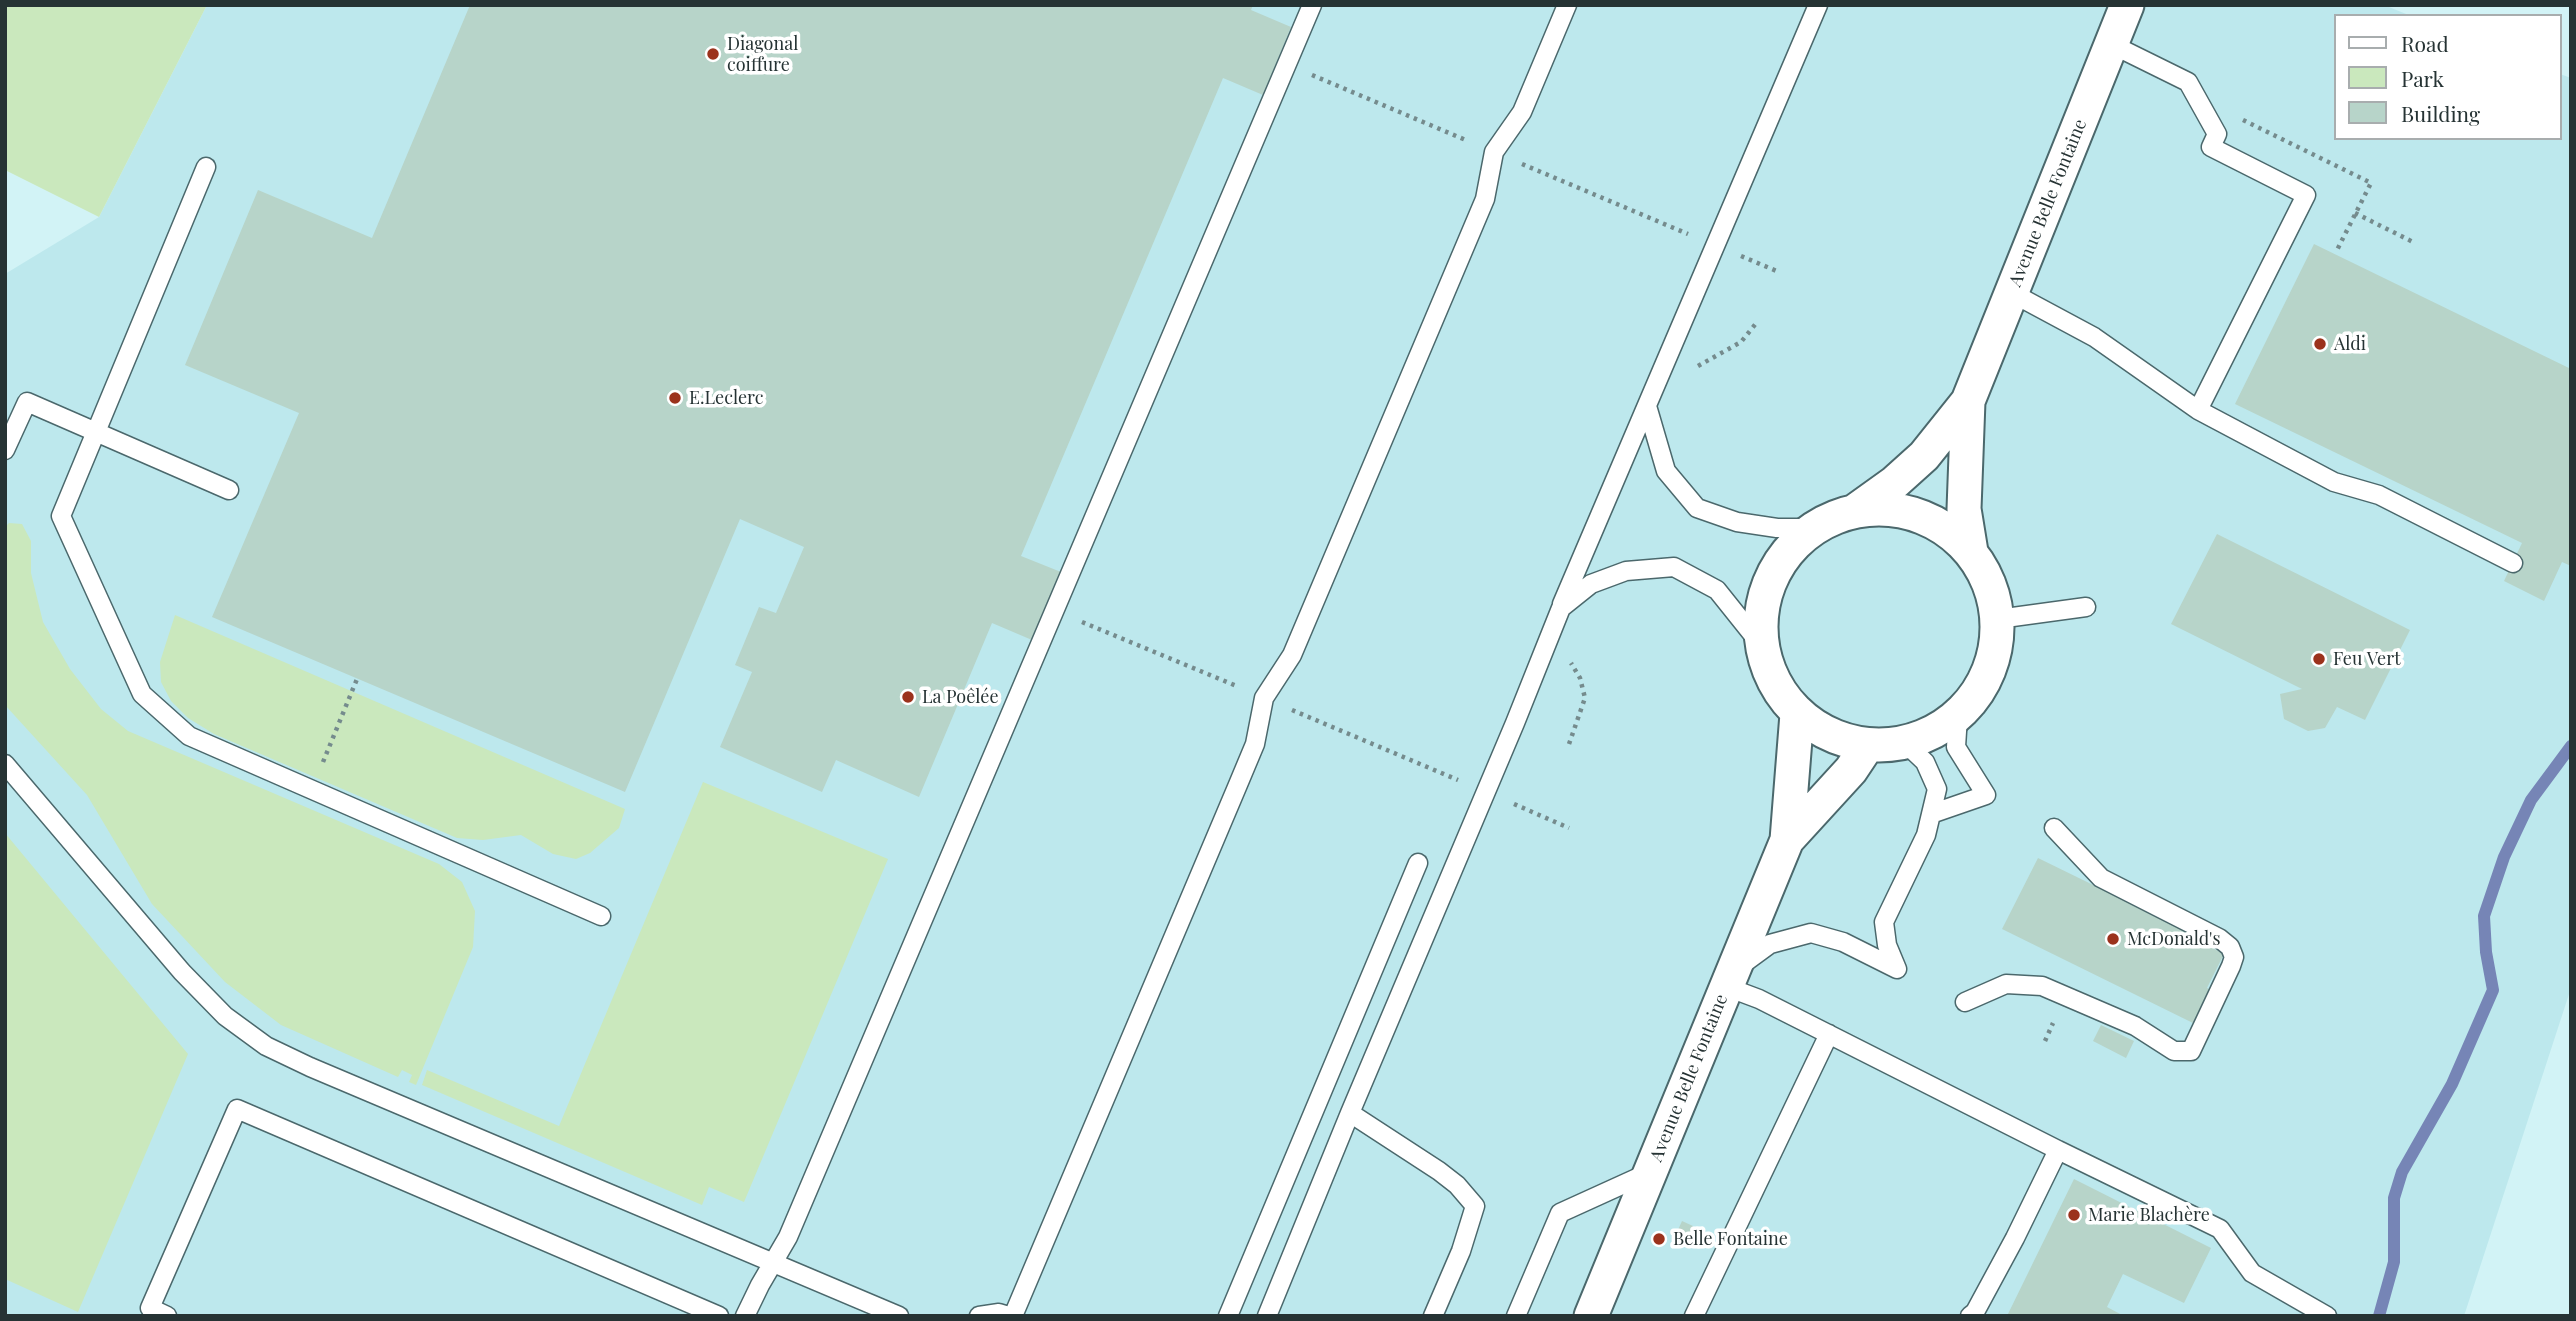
<!DOCTYPE html>
<meta charset="utf-8">
<style>
body{margin:0}
#map{position:relative;width:2576px;height:1321px;overflow:hidden;background:#d2f3f6;font-family:"Playfair Display",serif}
canvas{display:block}
.frame{position:absolute;inset:0;border:7px solid #263334;pointer-events:none}
.legend{position:absolute;left:2334px;top:14px;width:228px;height:126px;box-sizing:border-box;background:#fff;border:2px solid #a8adae;margin:0;padding:9px 12px;list-style:none;font-size:21px;color:#263334}
.legend li{display:flex;align-items:center;gap:14px;height:35px}
.legend b{width:35px;border:2px solid #a8adae}
</style>
<div id="map">
<canvas width="2576" height="1321"></canvas>
<div class="frame"></div>
<ul class="legend">
<li><b style="height:9px;background:#fff"></b>Road</li>
<li><b style="height:19px;background:#cae8bd"></b>Park</li>
<li><b style="height:19px;background:#b7d4c9"></b>Building</li>
</ul>
</div>
<script>
const c = document.querySelector('canvas').getContext('2d');
c.lineJoin = 'round';
function fillPath(path, color) {
  c.fillStyle = color;
  c.fill(path, 'evenodd');
}
function toPath(rows) {
  const path = new Path2D();
  for (const r of rows) {
    if (r.length === 3) {
      path.moveTo(r[0] + r[2], r[1]);
      path.arc(r[0], r[1], r[2], 0, 2 * Math.PI);
      continue;
    }
    path.moveTo(r[0], r[1]);
    for (let i = 2; i < r.length; i += 2) path.lineTo(r[i], r[i + 1]);
  }
  return path;
}
function strokePath(path, color, width, dash) {
  c.strokeStyle = color;
  c.lineWidth = width;
  c.lineCap = dash ? 'butt' : 'round';
  c.setLineDash(dash || []);
  c.stroke(path);
}
function write(font, color, halo, rows, align = 'center') {
  c.font = font + ' "Playfair Display",serif';
  c.lineWidth = 7;
  c.setLineDash([]);
  c.textBaseline = 'middle';
  c.strokeStyle = halo;
  c.fillStyle = color;
  for (const [text, x, y, turn = 0] of rows) {
    c.save();
    c.translate(x, y);
    c.rotate((+turn || 0) * Math.PI / 180);
    c.textAlign = isNaN(turn) ? turn : align;
    if (halo) c.strokeText(text, 0, 0);
    c.fillText(text, 0, 0);
    c.restore();
  }
}
fillPath(toPath([
 [207,5,2384,5,2411,16,2336,16,2336,138,2560,138,2560,74,2571,78,2571,988,2464,1316,5,1316,5,274,99,217]
]), '#bde8ed');
fillPath(toPath([
 [5,5,207,5,99,217,5,170],
 [9,523,22,524,31,541,31,573,43,622,70,669,101,709,128,731,439,864,462,882,475,911,473,947,416,1085,409,1082,412,1075,402,1070,398,1077,281,1025,225,982,152,904,87,795,5,705,5,527],
 [175,615,625,809,619,828,590,853,576,859,553,854,521,835,483,840,457,838,214,734,188,718,171,701,161,682,160,662],
 [703,782,888,859,744,1202,709,1187,702,1205,422,1085,427,1070,559,1126],
 [5,833,188,1054,78,1312,5,1279]
]), '#cae8bd');
strokePath(toPath([
 [2379,1316,2394,1262,2394,1198,2402,1172,2452,1084,2493,990,2486,952,2484,916,2504,857,2531,800,2571,746]
]), '#7685b6', 12);
fillPath(toPath([
 [470,5,1253,5,1251,10,1291,27,1263,95,1223,78,1021,556,1061,572,1032,640,992,623,919,797,836,760,822,792,720,747,752,672,735,665,759,607,776,613,804,547,740,519,625,792,212,617,299,413,185,365,258,190,372,238],
 [2314,244,2571,369,2571,566,2562,562,2544,601,2504,581,2522,543,2235,404],
 [2217,534,2410,630,2365,720,2337,707,2325,728,2308,731,2284,719,2280,694,2302,689,2171,624],
 [2038,858,2130,903,2132,900,2140,905,2139,907,2193,934,2204,936,2203,943,2224,954,2207,988,2213,991,2197,1025,2002,929],
 [2101,1025,2134,1041,2126,1058,2093,1041],
 [2074,1179,2211,1248,2184,1303,2123,1274,2107,1307,2124,1316,2007,1316],
 [1682,1221,1693,1226,1685,1246,1673,1241]
]), '#b7d4c9');
const service = toPath([
 [206,167,61,516,142,694,189,736,601,916],
 [2012,293,2094,337,2198,410,2306,195,2211,147,2217,134,2188,82,2111,44],
 [1647,406,1666,471,1697,508,1737,522,1777,528,1814,528],
 [2198,410,2334,482,2379,495,2513,563],
 [5,450,27,402,229,490],
 [1562,604,1818,5],
 [1998,619,2086,607],
 [5,764,182,972,225,1016,266,1046,310,1067,899,1316],
 [1931,814,1986,795,1956,747,1958,716],
 [1740,966,1770,944,1811,933,1843,942,1897,969],
 [1897,969,1887,945,1884,922,1926,835,1937,789,1925,762,1905,743],
 [1727,987,1759,999,2058,1150,2015,1238,1975,1312,1970,1316],
 [1965,1002,2006,984,2042,986,2135,1026,2174,1051,2191,1051,2231,966,2234,957,2230,947,2219,938,2101,878,2054,828],
 [1350,1113,1439,1171,1457,1185,1475,1206,1461,1251,1433,1316],
 [2058,1150,2220,1229,2252,1273,2327,1316],
 [167,1316,150,1308,237,1109,719,1316],
 [745,1316,760,1285,788,1237,1312,5],
 [979,1316,999,1313,1009,1316],
 [1013,1316,1237,787,1255,744,1264,698,1292,655,1485,199,1494,152,1522,112,1567,5],
 [1228,1316,1418,863],
 [1267,1316,1350,1113,1515,723,1561,608,1591,584,1626,571,1674,567,1717,590,1761,645],
 [1516,1316,1560,1213,1648,1173],
 [1694,1316,1829,1034]
]);
const minor = toPath([
 [1968,401,1964,509,1971,552],
 [1879,627,118],
 [1855,511,1894,483,1924,456,1968,401,2127,5],
 [1787,840,1851,770,1867,746],
 [1591,1316,1787,840,1797,714]
]);
strokePath(service, '#4b686c', 21);
strokePath(minor, '#4b686c', 37);
strokePath(toPath([
 [1312,75,1468,141],
 [2243,120,2371,183,2336,252],
 [1522,164,1688,234],
 [2355,213,2413,242],
 [1741,256,1779,272],
 [1698,366,1741,342,1758,321],
 [1082,622,1239,687],
 [1292,710,1458,780],
 [1569,744,1585,698,1580,678,1571,663],
 [323,762,357,679],
 [1514,804,1569,828],
 [2045,1041,2053,1023]
]), '#758b8d', 4.5, [3.5, 5]);
strokePath(service, '#fff', 18);
strokePath(minor, '#fff', 33);
for (const [x, y, r, color] of [
 [713,54,7,"#9b321c"],
 [2320,344,7,"#9b321c"],
 [675,398,7,"#9b321c"],
 [2319,659,7,"#9b321c"],
 [908,697,7,"#9b321c"],
 [2113,939,7,"#9b321c"],
 [2074,1215,7,"#9b321c"],
 [1659,1239,7,"#9b321c"]
]) {
  const dot = new Path2D();
  dot.arc(x, y, r, 0, 2 * Math.PI);
  c.fillStyle = color;
  c.fill(dot);
  strokePath(dot, '#fff', 2.5);
}
write('18px', '#263334', '#fff', [
 ["Diagonal",727,44],
 ["coiffure",727,65],
 ["Aldi",2334,344],
 ["E.Leclerc",689,398],
 ["Feu Vert",2333,659],
 ["La Poêlée",922,697],
 ["McDonald's",2127,939],
 ["Marie Blachère",2088,1215],
 ["Belle Fontaine",1673,1239]
], 'left');
write('18px', '#263334', '#fff', [
 ["Avenue Belle Fontaine",2048,203,-68],
 ["Avenue Belle Fontaine",1689,1078,-68]
]);
</script>
